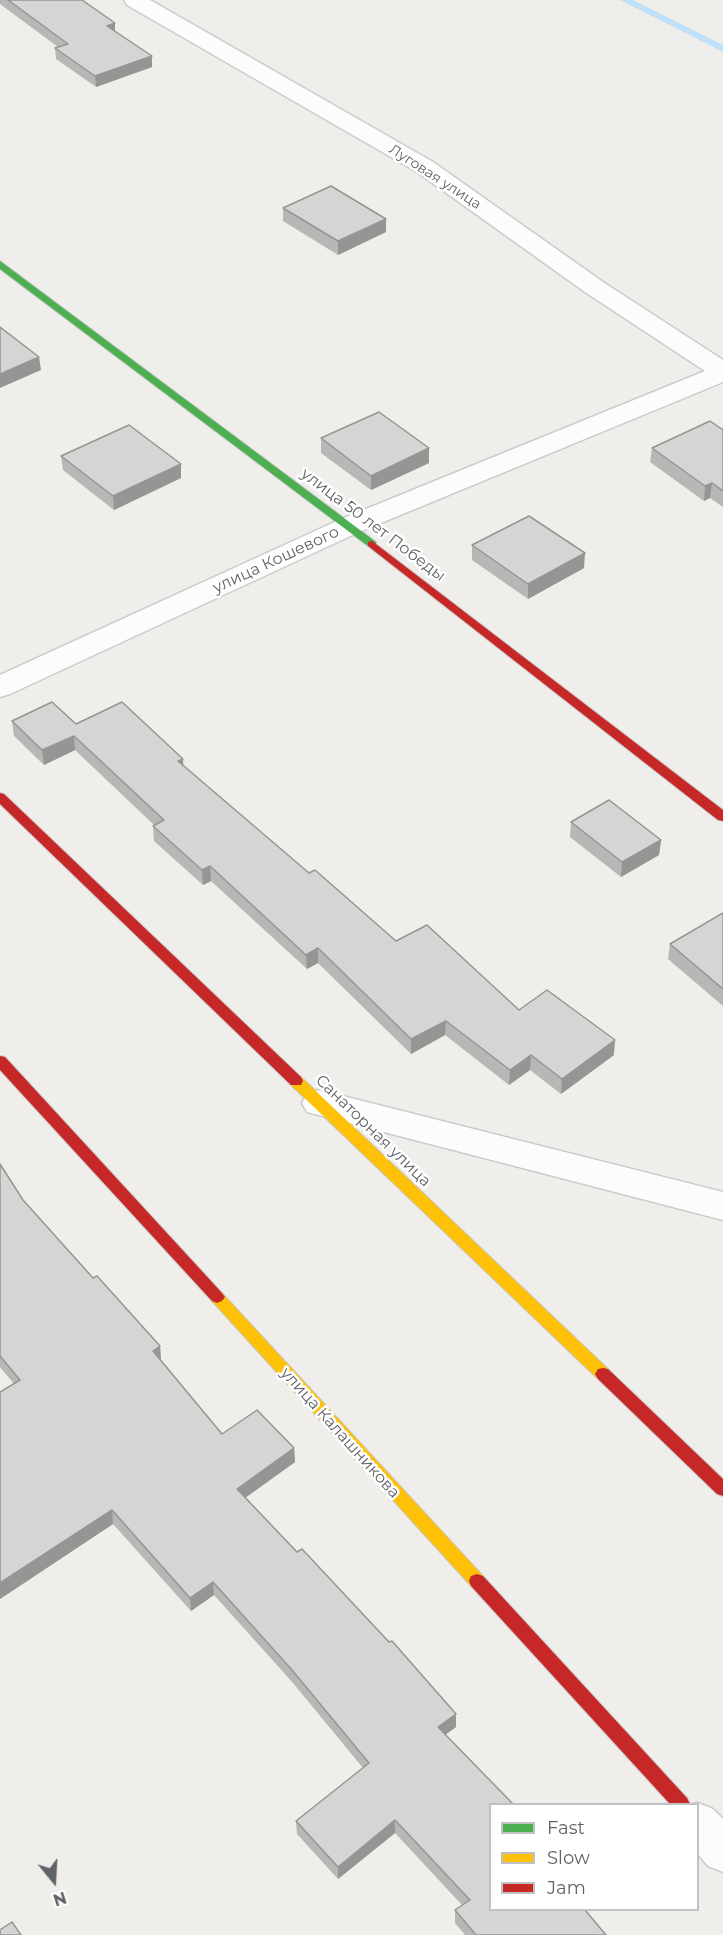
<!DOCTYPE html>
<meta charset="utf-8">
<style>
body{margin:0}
#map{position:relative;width:723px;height:1935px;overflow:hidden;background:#efeeea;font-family:Montserrat,sans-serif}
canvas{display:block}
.legend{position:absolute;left:489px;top:1803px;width:210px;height:108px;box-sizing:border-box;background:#fff;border:2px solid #bfc1c3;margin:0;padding:8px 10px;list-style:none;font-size:18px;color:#5f6368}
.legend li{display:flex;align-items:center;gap:12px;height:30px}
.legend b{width:30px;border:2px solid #bfc1c3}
.north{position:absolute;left:24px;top:1851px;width:60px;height:60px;-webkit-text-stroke:4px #fff;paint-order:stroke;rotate:162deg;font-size:16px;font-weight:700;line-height:24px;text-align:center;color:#5f6368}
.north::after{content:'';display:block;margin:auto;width:21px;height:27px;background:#5f6368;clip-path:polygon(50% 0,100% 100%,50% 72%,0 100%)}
</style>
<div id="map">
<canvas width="723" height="1935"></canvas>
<ul class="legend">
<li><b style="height:8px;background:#4caf50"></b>Fast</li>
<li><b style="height:8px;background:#ffc107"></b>Slow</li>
<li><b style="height:8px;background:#c62828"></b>Jam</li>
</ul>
<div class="north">N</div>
</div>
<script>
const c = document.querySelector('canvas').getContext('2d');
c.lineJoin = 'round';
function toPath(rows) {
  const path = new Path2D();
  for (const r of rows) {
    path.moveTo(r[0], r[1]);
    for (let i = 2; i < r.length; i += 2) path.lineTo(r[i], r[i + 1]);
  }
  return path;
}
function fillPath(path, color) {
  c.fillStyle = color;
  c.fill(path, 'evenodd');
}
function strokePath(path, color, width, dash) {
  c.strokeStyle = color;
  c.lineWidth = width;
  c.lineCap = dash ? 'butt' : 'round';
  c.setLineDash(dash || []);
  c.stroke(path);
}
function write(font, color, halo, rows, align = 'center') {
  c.font = font + ' Montserrat,sans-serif';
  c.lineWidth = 5;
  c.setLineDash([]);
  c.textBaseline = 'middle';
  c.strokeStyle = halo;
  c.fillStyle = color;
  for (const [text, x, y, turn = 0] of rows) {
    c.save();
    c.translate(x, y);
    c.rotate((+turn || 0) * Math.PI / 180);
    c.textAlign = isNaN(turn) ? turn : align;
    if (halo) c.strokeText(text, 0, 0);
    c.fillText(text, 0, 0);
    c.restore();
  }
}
fillPath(toPath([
 [620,0,633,0,723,45,723,52,620,0]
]), '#bfe0f9');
const street = toPath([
 [124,0,150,0,433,162,603,282,723,360,723,382,359,532,10,694,0,697,0,675,339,520,705,371,585,292,417,172,127,5,124,0],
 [319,1090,723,1192,723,1220,307,1112,302,1103,307,1094,319,1090],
 [698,1803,713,1809,723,1819,723,1872,708,1866,698,1854,698,1804,693,1804,698,1803]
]);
const fast = toPath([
 [0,261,376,542,376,546,368,546,0,269,0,261]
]);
const slow = toPath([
 [296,1076,301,1077,608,1369,611,1374,608,1379,603,1380,598,1379,291,1085,289,1081,291,1077,296,1076],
 [217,1291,222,1293,483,1576,485,1581,483,1586,477,1588,471,1586,212,1301,209,1297,212,1293,217,1291]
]);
const jam = toPath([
 [372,541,723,810,723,821,718,820,368,546,368,542,372,541],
 [0,793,4,794,301,1077,303,1081,301,1085,291,1085,0,804,0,793],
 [0,1056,5,1057,222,1293,225,1297,222,1301,217,1303,212,1301,0,1070,0,1056],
 [603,1368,608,1369,723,1479,723,1496,717,1494,598,1379,595,1374,598,1369,603,1368],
 [477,1574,483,1576,687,1798,690,1804,670,1804,471,1586,469,1581,471,1576,477,1574]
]);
strokePath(street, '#cbcccc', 3);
strokePath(fast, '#cacacb', 2);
strokePath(slow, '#cacacb', 2);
strokePath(jam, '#cacacb', 2);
fillPath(street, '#fdfcfc');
fillPath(fast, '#4caf50');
fillPath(slow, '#ffc107');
fillPath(jam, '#c62828');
fillPath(toPath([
 [0,0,82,0,115,23,115,32,152,56,152,67,96,87,56,59,55,48,58,47,0,4],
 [283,208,386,219,386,232,338,255,283,221],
 [723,430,723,507,710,498,704,501,650,462,652,448],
 [321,438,429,448,429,463,371,490,321,453],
 [61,456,181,478,114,510,63,470],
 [472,545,584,568,528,599,472,560],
 [12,721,76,724,184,766,309,873,396,941,519,1010,614,1055,561,1094,530,1070,509,1085,445,1035,411,1054,318,963,307,969,211,881,203,885,154,841,153,826,154,825,75,750,44,765,14,736],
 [571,822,661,840,659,855,621,877,570,837],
 [723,913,723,1006,668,959,670,944],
 [0,1164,23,1200,93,1278,160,1346,161,1360,222,1434,294,1448,295,1462,245,1498,297,1552,456,1714,456,1727,445,1735,490,1804,606,1935,465,1935,455,1923,455,1910,462,1905,395,1833,338,1879,297,1834,296,1821,363,1768,293,1683,214,1595,191,1611,113,1524,0,1599,0,1392,14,1384,0,1367]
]), '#b8b7b5');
fillPath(toPath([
 [115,23,115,34,107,26],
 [152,56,152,67,96,87,95,76],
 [386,219,386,232,338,255,338,241],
 [39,357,41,370,0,388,0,374],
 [429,448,429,463,371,490,371,476],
 [181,464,181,478,114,510,113,496],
 [712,483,710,498,704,501,705,486],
 [585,553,584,568,528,599,528,584],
 [74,736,75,750,44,765,42,750],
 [183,759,184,774,178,761],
 [661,840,659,855,621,877,622,862],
 [210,866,211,881,203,885,202,870],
 [318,948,318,963,307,969,306,955],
 [446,1021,445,1035,411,1054,411,1039],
 [615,1040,614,1055,561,1094,562,1079],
 [531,1055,530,1070,509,1085,510,1070],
 [160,1346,161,1361,153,1351],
 [294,1448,295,1462,238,1503,237,1489],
 [112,1510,113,1524,0,1599,0,1583],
 [213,1582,214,1595,191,1611,190,1598],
 [456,1714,456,1727,438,1740,438,1727],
 [395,1820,395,1833,338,1879,338,1867]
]), '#969594');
const building = toPath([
 [8,0,82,0,115,23,107,26,152,56,95,76,55,48,68,44,8,0],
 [331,186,386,219,338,241,283,208,331,186],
 [0,327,39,357,0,374,0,327],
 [379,412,429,448,371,476,321,438,379,412],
 [710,421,723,430,723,491,712,483,705,486,652,448,710,421],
 [129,425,181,464,113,496,61,456,129,425],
 [529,516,585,553,528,584,472,545,529,516],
 [52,702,76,724,122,702,183,759,178,761,309,873,315,870,396,941,427,925,519,1010,547,990,615,1040,562,1079,531,1055,510,1070,446,1021,411,1039,318,948,306,955,210,866,202,870,153,826,164,820,74,736,42,750,12,721,52,702],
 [609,800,661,840,622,862,571,822,609,800],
 [723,913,723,989,670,944,723,913],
 [0,1164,23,1200,93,1278,97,1276,160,1346,153,1351,222,1434,257,1410,294,1448,237,1489,297,1552,302,1549,389,1642,392,1641,456,1714,438,1727,513,1804,490,1804,490,1910,585,1910,606,1935,476,1935,455,1910,470,1900,395,1820,338,1867,296,1821,369,1763,292,1670,213,1582,190,1598,112,1510,0,1583,0,1392,20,1380,0,1356,0,1164],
 [12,1922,21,1935,0,1935,0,1930,12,1922]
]);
fillPath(building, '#d6d5d3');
strokePath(building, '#969594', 1.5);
write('14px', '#5f6368', '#fff', [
 ["Луговая улица",435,177,33]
]);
write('16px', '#5f6368', '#fff', [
 ["улица 50 лет Победы",373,525,37],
 ["улица Кошевого",276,560,-25],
 ["Санаторная улица",373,1131,44],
 ["улица Калашникова",340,1433,48]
]);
</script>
